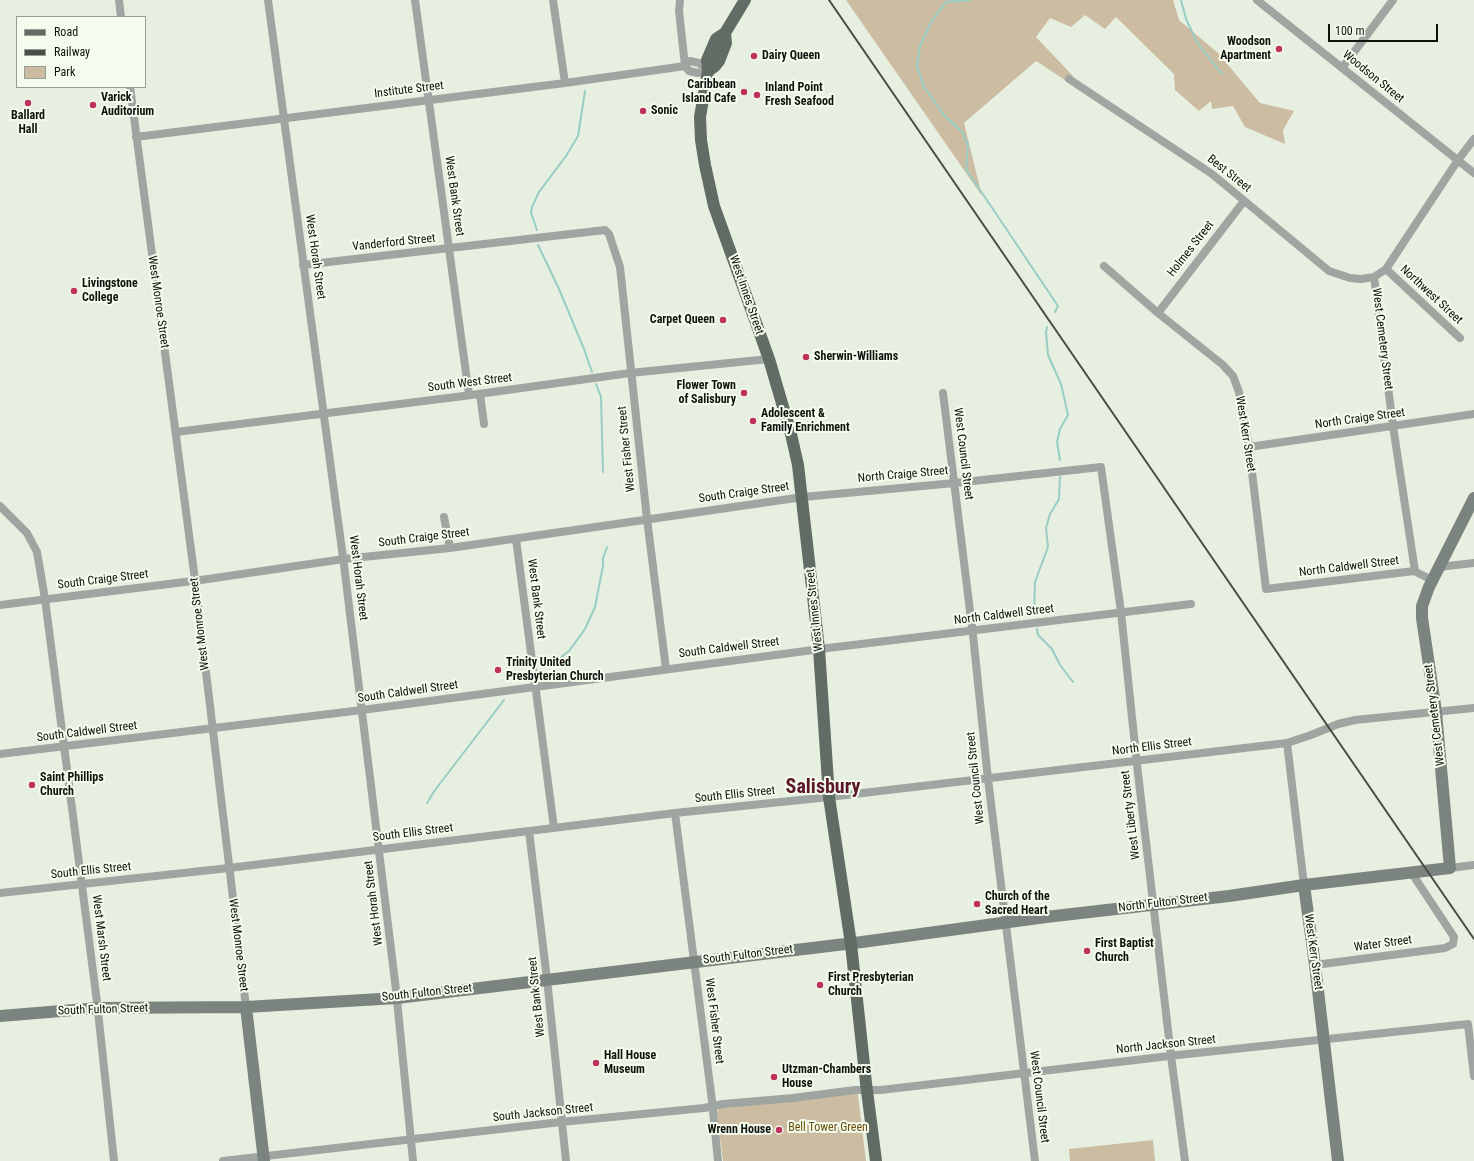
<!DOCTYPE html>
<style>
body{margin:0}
#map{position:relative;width:1474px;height:1161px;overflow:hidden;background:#e7efe1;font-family:"Roboto Condensed",sans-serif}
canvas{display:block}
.legend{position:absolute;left:16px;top:16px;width:130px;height:72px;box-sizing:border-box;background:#f4fcee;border:1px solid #989e94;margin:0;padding:5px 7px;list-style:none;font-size:12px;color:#0f120d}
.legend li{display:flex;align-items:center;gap:8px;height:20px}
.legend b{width:20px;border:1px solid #989e94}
.scale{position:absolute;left:1328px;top:24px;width:110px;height:18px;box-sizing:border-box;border:2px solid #0f120d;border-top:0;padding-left:5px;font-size:12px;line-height:14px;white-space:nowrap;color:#0f120d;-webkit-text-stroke:3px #f4fcee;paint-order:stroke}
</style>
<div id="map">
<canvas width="1474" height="1161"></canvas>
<ul class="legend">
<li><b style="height:5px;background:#606c64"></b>Road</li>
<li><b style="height:5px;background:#494e46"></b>Railway</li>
<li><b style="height:11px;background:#ccbda2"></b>Park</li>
</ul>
<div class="scale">100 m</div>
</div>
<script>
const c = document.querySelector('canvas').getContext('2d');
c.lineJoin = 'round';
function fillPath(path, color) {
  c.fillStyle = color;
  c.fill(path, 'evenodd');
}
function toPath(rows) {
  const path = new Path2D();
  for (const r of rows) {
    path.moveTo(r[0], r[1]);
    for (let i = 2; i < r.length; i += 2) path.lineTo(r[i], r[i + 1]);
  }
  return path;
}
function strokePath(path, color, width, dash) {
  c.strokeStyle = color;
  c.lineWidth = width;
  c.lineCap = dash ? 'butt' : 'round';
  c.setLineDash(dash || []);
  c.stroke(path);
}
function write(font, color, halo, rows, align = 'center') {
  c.font = font + ' "Roboto Condensed",sans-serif';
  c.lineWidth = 4;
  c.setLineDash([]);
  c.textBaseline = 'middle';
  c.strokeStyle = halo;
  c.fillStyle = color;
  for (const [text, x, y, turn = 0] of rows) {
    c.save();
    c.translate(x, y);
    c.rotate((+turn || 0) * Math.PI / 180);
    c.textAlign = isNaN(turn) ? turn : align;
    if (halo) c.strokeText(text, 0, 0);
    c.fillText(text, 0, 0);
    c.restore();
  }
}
fillPath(toPath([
 [846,0,1173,0,1179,20,1218,53,1260,103,1294,111,1283,130,1285,144,1245,127,1233,106,1212,109,1211,101,1199,111,1175,90,1174,74,1116,17,1105,29,1085,15,1071,27,1050,18,1036,37,1073,76,1068,82,1036,61,964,123,982,196],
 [856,1093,858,1095,866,1161,723,1161,717,1114,718,1109,720,1107],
 [1153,1140,1155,1161,1070,1161,1069,1149]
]), '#ccbda2');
strokePath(toPath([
 [970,0,946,2,931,22,920,46,917,66,924,87,944,115,962,132,968,145,966,169,1058,306,1055,312],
 [1181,0,1186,19,1198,44,1222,74],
 [537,230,531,213,532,207,539,192,566,156,578,136,585,91],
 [538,245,559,289,584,349,592,372],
 [1047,327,1046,332,1048,355,1061,384,1068,415,1060,429,1057,442,1060,460],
 [596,384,601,397,603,472],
 [1034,612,1035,582,1048,547,1046,528,1050,514,1059,499,1060,477],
 [1037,629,1038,635,1052,649,1060,665,1073,682],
 [555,662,569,651,585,629,595,607,603,566,603,558,607,547],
 [427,803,435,790,504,700]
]), '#98cdc4', 2);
strokePath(toPath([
 [119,0,121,17],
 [268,0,344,565,396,990,413,1161],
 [415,0,469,395],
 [553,0,565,83],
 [680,0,679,11,685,66],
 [1257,0,1474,173],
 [685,66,689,71,698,73,708,71],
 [1342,68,1393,0],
 [1069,79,1212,174,1329,271,1350,278,1361,279,1374,277],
 [130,87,195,580,246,1007],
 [136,137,565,83,685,66,690,61,699,63,708,71],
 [303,265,605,230,609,234,620,267,647,519,666,669],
 [1104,266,1158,313,1223,365,1233,376,1239,392,1249,447,1266,589,1414,571,1432,580],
 [1386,269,1460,338],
 [1158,313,1244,201],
 [943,393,973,635,988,779,1035,1161],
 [480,394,484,424],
 [176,432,464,396,630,373,769,359],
 [1249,447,1474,414],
 [0,506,27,533,37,552,45,599,97,1002,114,1161],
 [444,517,450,548],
 [516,539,554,828],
 [1439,567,1474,563],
 [1415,571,1393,426,1374,277,1386,269,1458,160,1474,139],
 [0,605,201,580,344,559,450,548,803,497,955,483,1101,467,1121,612,1137,765,1171,1056,1185,1161],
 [1287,743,1304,885],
 [0,754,362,710,828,648,1191,604],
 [675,813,712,1101,718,1161],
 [529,831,547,979,566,1161],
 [1450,868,1474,865],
 [0,893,229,868,675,813,829,797,1287,743,1311,735,1338,724,1355,720,1474,708],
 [1315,965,1445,948,1453,944,1454,937,1411,872],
 [223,1161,561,1122,704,1108,723,1104,793,1098,855,1090,881,1090,1178,1055,1468,1024,1474,1076]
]), '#9fa6a1', 8);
strokePath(toPath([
 [1304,885,1315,965,1338,1161],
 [246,1007,264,1161],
 [0,1016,98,1008,246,1007,397,998,862,942,1046,917,1229,896,1304,885,1450,868,1436,712,1422,618,1422,606,1429,587,1474,498]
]), '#7b847e', 12);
strokePath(toPath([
 [725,33,716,39,707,60,708,71,700,117,701,140,705,165,714,206,769,359,791,434,798,465,819,649,829,797,851,944,866,1083,876,1161],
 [708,71,715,66,719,61,726,43,725,33,745,0]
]), '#606c64', 12);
strokePath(toPath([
 [829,0,1474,939]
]), '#494e46', 2);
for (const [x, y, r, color] of [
 [1279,49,4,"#bf315d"],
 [754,56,4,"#bf315d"],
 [744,92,4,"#bf315d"],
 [757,95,4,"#bf315d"],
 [28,103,4,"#bf315d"],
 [93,105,4,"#bf315d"],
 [643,111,4,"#bf315d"],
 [74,291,4,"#bf315d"],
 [723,320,4,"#bf315d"],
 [806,357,4,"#bf315d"],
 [744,393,4,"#bf315d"],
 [753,421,4,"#bf315d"],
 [498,670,4,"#bf315d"],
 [32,785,4,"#bf315d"],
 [977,904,4,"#bf315d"],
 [1087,951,4,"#bf315d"],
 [820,985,4,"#bf315d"],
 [596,1063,4,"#bf315d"],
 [774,1077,4,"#bf315d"],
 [779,1130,4,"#bf315d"]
]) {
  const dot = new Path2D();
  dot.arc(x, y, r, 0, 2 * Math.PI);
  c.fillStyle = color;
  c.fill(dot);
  strokePath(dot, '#f4fcee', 1.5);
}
write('bold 12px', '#0f120d', '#f4fcee', [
 ["Woodson",1271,42,"right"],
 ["Apartment",1271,56,"right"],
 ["Dairy Queen",762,56],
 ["Caribbean",736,85,"right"],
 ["Island Cafe",736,99,"right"],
 ["Inland Point",765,88],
 ["Fresh Seafood",765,102],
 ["Varick",101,98],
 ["Auditorium",101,112],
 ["Sonic",651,111],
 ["Ballard",28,116,"center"],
 ["Hall",28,130,"center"],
 ["Livingstone",82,284],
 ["College",82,298],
 ["Carpet Queen",715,320,"right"],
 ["Sherwin-Williams",814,357],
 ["Flower Town",736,386,"right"],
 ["of Salisbury",736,400,"right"],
 ["Adolescent &",761,414],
 ["Family Enrichment",761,428],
 ["Trinity United",506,663],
 ["Presbyterian Church",506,677],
 ["Saint Phillips",40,778],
 ["Church",40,792],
 ["Church of the",985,897],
 ["Sacred Heart",985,911],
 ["First Baptist",1095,944],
 ["Church",1095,958],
 ["First Presbyterian",828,978],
 ["Church",828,992],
 ["Hall House",604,1056],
 ["Museum",604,1070],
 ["Utzman-Chambers",782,1070],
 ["House",782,1084],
 ["Wrenn House",771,1130,"right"]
], 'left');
write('12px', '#0f120d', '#f4fcee', [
 ["Woodson Street",1373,77,39],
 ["Institute Street",409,90,-7],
 ["Best Street",1229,174,38],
 ["West Bank Street",454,196,82],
 ["Vanderford Street",394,243,-6],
 ["Holmes Street",1191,249,-52],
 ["West Horah Street",315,257,82],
 ["West Innes Street",746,295,71],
 ["Northwest Street",1431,295,43],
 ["West Monroe Street",158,302,82],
 ["West Cemetery Street",1382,339,83],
 ["South West Street",470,383,-7],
 ["North Craige Street",1360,419,-8],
 ["West Kerr Street",1245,434,81],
 ["West Fisher Street",627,449,-96],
 ["West Council Street",963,454,83],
 ["North Craige Street",903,475,-5],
 ["South Craige Street",744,493,-8],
 ["South Craige Street",424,538,-7],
 ["North Caldwell Street",1349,567,-7],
 ["West Horah Street",358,578,83],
 ["South Craige Street",103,580,-7],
 ["West Bank Street",536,599,83],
 ["West Innes Street",815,610,-96],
 ["North Caldwell Street",1004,615,-7],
 ["West Monroe Street",200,624,-97],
 ["South Caldwell Street",729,648,-7],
 ["South Caldwell Street",408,692,-8],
 ["West Cemetery Street",1435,715,-97],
 ["South Caldwell Street",87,732,-7],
 ["North Ellis Street",1152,747,-7],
 ["West Council Street",976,778,-96],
 ["South Ellis Street",735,795,-6],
 ["West Liberty Street",1131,815,-97],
 ["South Ellis Street",413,833,-7],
 ["South Ellis Street",91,871,-6],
 ["West Horah Street",374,903,-97],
 ["North Fulton Street",1163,903,-7],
 ["West Marsh Street",101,938,83],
 ["Water Street",1383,944,-8],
 ["West Monroe Street",238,945,83],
 ["West Kerr Street",1313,952,82],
 ["South Fulton Street",748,955,-7],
 ["South Fulton Street",427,993,-6],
 ["West Bank Street",537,997,-96],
 ["South Fulton Street",103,1010,-2],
 ["West Fisher Street",714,1021,83],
 ["North Jackson Street",1166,1045,-6],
 ["West Council Street",1039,1097,83],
 ["South Jackson Street",543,1113,-6]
]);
write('12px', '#6d4f0d', '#f4fcee', [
 ["Bell Tower Green",828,1128]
]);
write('bold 20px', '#5b162a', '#f4fcee', [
 ["Salisbury",823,788]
]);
</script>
